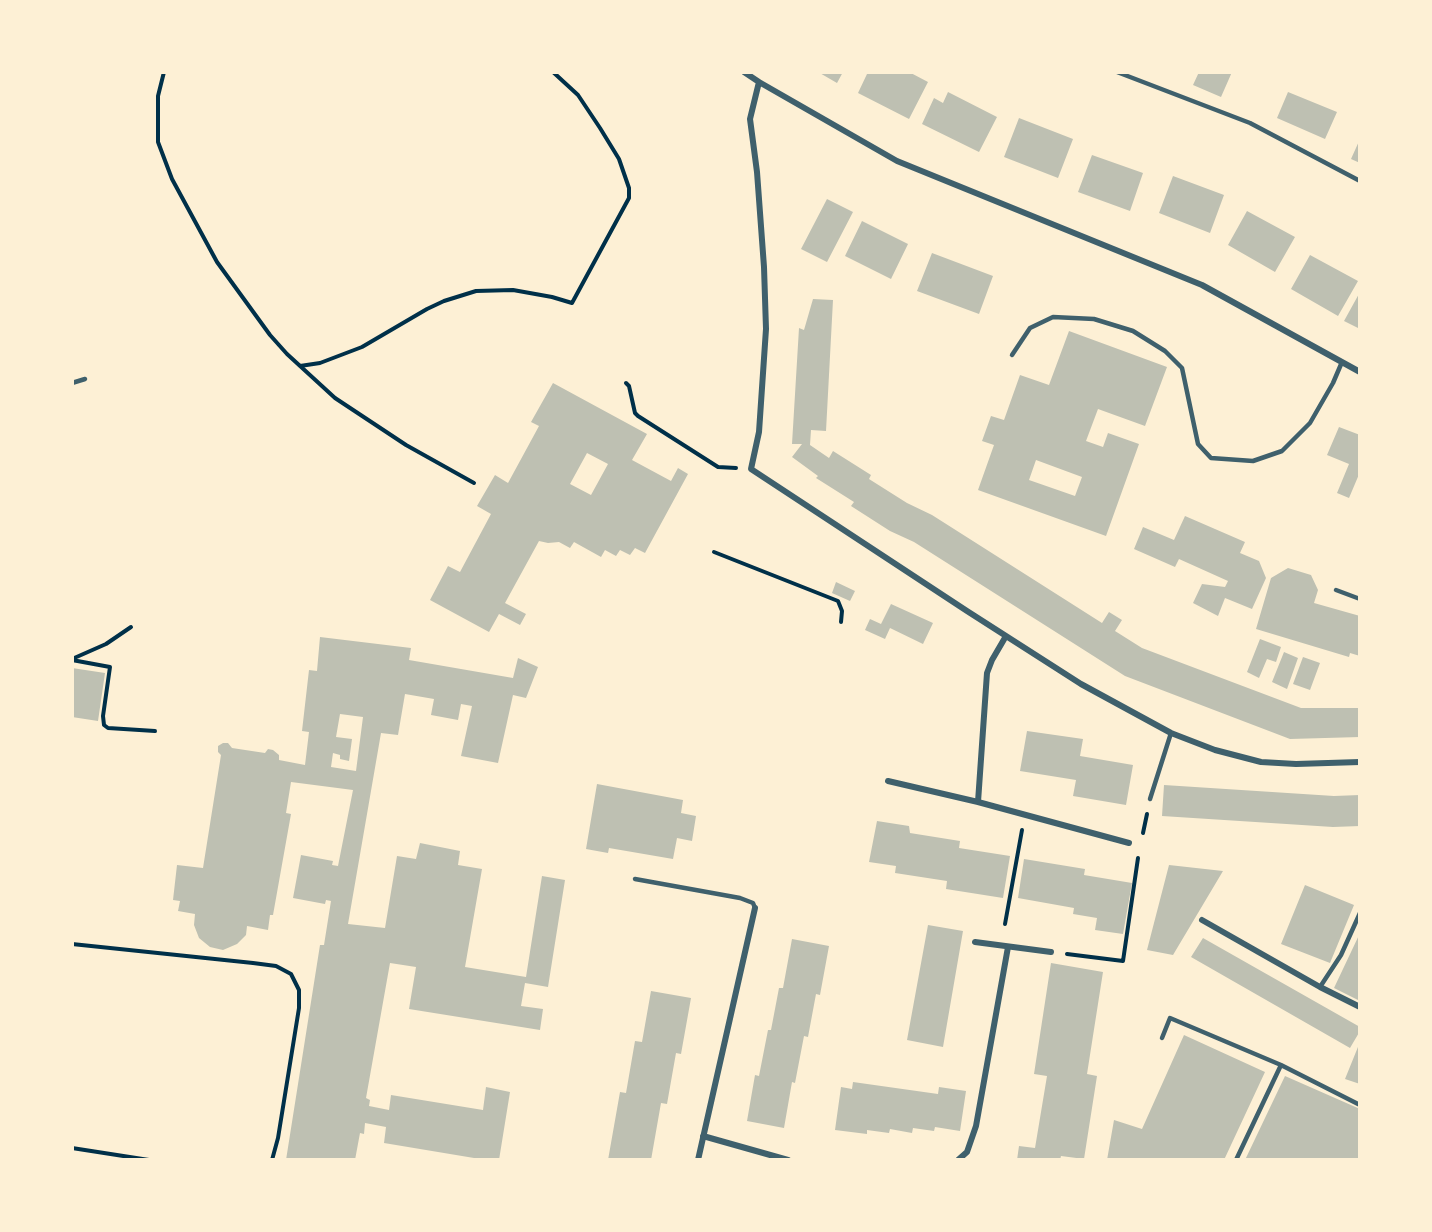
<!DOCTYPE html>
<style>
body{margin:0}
#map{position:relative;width:1432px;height:1232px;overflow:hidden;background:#fdf0d5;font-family:"Exo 2",sans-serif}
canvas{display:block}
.frame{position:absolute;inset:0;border:74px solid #fdf0d5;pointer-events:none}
</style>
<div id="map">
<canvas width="1432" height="1232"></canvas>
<div class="frame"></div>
</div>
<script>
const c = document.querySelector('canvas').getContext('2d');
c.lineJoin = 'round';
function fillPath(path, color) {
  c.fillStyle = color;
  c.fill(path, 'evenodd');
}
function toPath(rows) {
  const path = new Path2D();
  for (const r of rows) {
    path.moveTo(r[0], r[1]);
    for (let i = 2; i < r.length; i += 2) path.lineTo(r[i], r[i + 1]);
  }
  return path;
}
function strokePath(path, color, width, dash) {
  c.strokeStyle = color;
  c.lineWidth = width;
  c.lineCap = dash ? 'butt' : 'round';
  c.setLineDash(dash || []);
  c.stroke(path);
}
fillPath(toPath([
 [818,72,843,72,837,83],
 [864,72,909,72,928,82,909,119,858,93,867,74],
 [1199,72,1232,72,1221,97,1193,85],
 [948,92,997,117,979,152,922,124,934,98,943,103],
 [1288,92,1337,112,1325,139,1277,118],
 [1019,118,1073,139,1058,178,1004,157],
 [1360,139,1360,163,1351,159],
 [1092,155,1143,173,1130,211,1078,192],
 [1173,176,1224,195,1210,233,1159,213],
 [827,199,853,212,827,262,801,249],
 [1247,211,1295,237,1275,272,1228,245],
 [862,221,908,244,891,279,845,256],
 [932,253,993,276,979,314,917,291],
 [1310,255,1358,281,1338,316,1291,289],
 [1360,292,1360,329,1344,321],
 [813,299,833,300,826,431,811,430,810,445,829,458,833,451,871,475,869,479,907,503,932,515,1102,623,1109,612,1122,620,1115,631,1142,648,1301,708,1360,708,1360,737,1290,739,1125,676,914,542,890,531,851,506,854,502,816,478,818,476,792,457,802,444,792,444,799,328,804,330],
 [1069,331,1167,367,1145,426,1098,409,1086,441,1103,447,1108,433,1139,444,1106,536,978,490,994,445,982,441,991,416,1004,420,1020,375,1049,385],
 [1036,460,1082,477,1075,496,1029,480],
 [553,383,647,434,632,460,671,481,678,468,688,474,645,553,635,548,630,555,620,550,616,556,605,550,601,557,574,542,570,548,559,542,548,543,539,541,505,603,526,614,520,625,499,614,489,632,430,600,448,566,460,572,491,514,477,506,495,475,508,483,539,426,531,422],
 [587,453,608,464,591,495,570,484],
 [1339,427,1360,435,1360,472,1349,498,1337,493,1349,464,1327,455],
 [1185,516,1245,542,1240,553,1259,561,1266,578,1252,609,1225,598,1218,616,1193,603,1202,584,1225,587,1228,581,1179,559,1175,567,1134,549,1143,527,1174,540],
 [1288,568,1311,575,1318,590,1314,603,1360,616,1360,656,1350,653,1349,657,1256,629,1271,578],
 [836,582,855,591,850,601,832,593],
 [891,604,933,623,923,644,890,628,885,639,865,630,870,619,881,624],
 [320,637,411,648,409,660,513,678,518,658,538,667,526,698,513,695,498,763,461,756,472,706,461,704,458,720,431,715,434,699,405,694,398,735,381,733,348,924,385,928,397,856,416,859,420,843,460,851,458,865,482,869,465,967,526,977,542,876,565,880,548,987,525,983,521,1006,543,1009,540,1030,409,1009,416,967,390,963,366,1098,370,1100,369,1106,389,1110,391,1095,483,1110,486,1087,510,1092,499,1160,486,1160,384,1143,386,1127,365,1123,364,1134,360,1133,355,1160,286,1160,320,945,324,945,331,901,326,900,325,904,293,898,301,855,333,861,332,865,338,866,353,790,291,782,286,813,291,814,273,915,270,915,268,930,247,926,246,935,237,944,223,950,210,947,199,938,194,925,195,914,178,911,180,901,173,900,177,865,203,868,221,755,218,752,218,746,223,743,228,743,232,748,265,753,268,749,273,750,279,755,279,760,305,765,309,732,302,731,309,670,317,671],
 [340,714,363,717,356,771,331,767,333,753,340,755,340,759,349,761,352,739,336,737],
 [1260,639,1281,647,1276,662,1267,659,1259,678,1247,672],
 [1284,652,1298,658,1287,689,1272,682],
 [1303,657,1320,663,1310,690,1293,684],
 [72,668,105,673,98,721,72,717],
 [1027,731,1083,739,1080,756,1133,765,1126,805,1073,796,1076,780,1020,771],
 [597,784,683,800,681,813,696,816,692,841,677,838,673,859,609,848,608,853,586,849],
 [1164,785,1334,796,1360,795,1360,826,1333,827,1162,816],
 [877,821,909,826,910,833,960,841,959,848,1010,856,1003,898,946,889,947,881,895,873,896,866,869,862],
 [1024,859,1085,869,1084,875,1132,883,1123,934,1095,930,1097,918,1073,914,1074,908,1018,898],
 [1169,865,1223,871,1173,955,1147,950],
 [1305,885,1354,905,1330,963,1281,944],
 [928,925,963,931,943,1047,907,1040],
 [1360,933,1360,1001,1334,988],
 [1203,938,1360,1027,1360,1031,1350,1048,1191,957],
 [792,939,829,946,820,995,816,994,808,1037,804,1036,795,1083,792,1082,784,1128,747,1121,755,1075,759,1076,768,1030,771,1030,779,988,783,988],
 [1051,963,1103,972,1087,1074,1097,1076,1084,1159,1061,1156,1060,1160,1017,1160,1019,1146,1035,1148,1047,1076,1034,1074],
 [651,991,691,998,681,1054,676,1053,667,1104,661,1103,651,1160,608,1160,620,1092,626,1093,635,1041,642,1042],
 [1184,1035,1265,1072,1224,1160,1107,1160,1114,1120,1142,1129],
 [1360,1042,1360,1084,1345,1079],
 [1285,1076,1360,1109,1359,1160,1245,1160],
 [853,1082,938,1094,939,1087,966,1091,960,1131,935,1127,934,1131,913,1128,912,1133,890,1129,889,1133,867,1130,867,1134,835,1130,841,1087,852,1089]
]), '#bec0b2');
strokePath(toPath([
 [164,72,158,96,158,142,172,179,217,262,270,335,287,354,335,398,406,445,474,483],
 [300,366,320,363,362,347,427,309,444,301,476,291,513,290,552,297,572,303,629,198,629,188,619,159,600,128,578,95,553,72],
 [626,383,629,386,635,413,638,416,718,467,736,468],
 [714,552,838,601,842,611,841,622],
 [72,659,106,644,131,627],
 [72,660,110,667,103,716,104,725,108,728,155,731],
 [1143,833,1147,814],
 [1005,924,1022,830],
 [72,944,253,963,276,966,291,974,299,990,299,1008,278,1138,272,1160],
 [1067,954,1123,961,1138,858],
 [72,1148,149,1160]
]), '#003049', 4);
strokePath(toPath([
 [1117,72,1250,123,1360,181],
 [1012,355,1030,328,1053,317,1094,319,1133,331,1165,351,1182,368,1198,444,1211,458,1253,461,1282,451,1310,423,1333,383,1342,362],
 [72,383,85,379],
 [1336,590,1360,599],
 [1150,799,1171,733],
 [635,879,740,898,753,903,755,908],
 [1320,987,1341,955,1360,913],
 [1162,1038,1170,1018,1281,1065],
 [1236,1160,1281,1065,1360,1105]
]), '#3f606c', 4.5);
strokePath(toPath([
 [744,72,759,82,750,119,757,172,764,267,766,329,759,432,751,469,967,611,1081,684,1171,733,1215,750,1261,762,1296,764,1360,762],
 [759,82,897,161,1202,285,1360,372],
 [888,781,978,802,1129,843],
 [978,802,987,673,992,660,1006,636],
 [1202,920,1320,987,1360,1007],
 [975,942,1051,952],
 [703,1136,788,1160],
 [698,1160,755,908],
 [958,1160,967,1152,976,1126,1008,947]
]), '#3f606c', 6);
</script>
